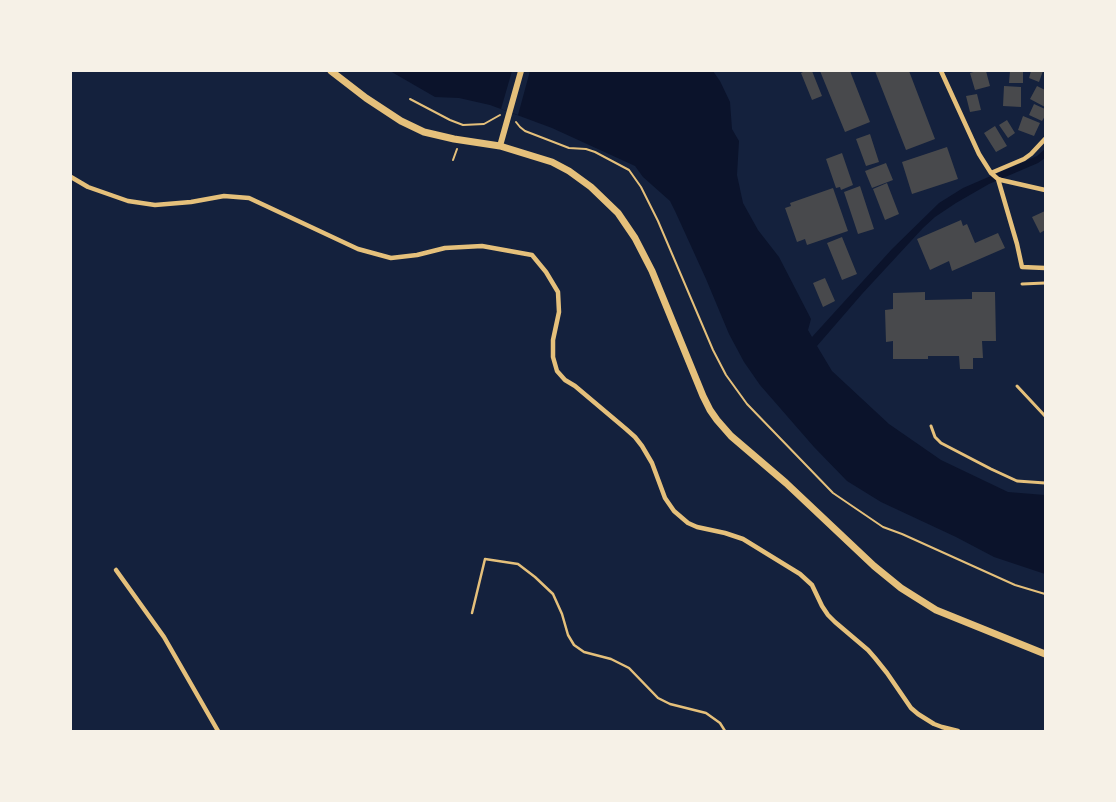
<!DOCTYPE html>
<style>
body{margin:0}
#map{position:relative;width:1116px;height:802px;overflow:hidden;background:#14213d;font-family:"Golos Text",sans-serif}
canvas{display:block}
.frame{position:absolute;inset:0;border:72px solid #f6f1e7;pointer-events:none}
</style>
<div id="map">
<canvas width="1116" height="802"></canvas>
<div class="frame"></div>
</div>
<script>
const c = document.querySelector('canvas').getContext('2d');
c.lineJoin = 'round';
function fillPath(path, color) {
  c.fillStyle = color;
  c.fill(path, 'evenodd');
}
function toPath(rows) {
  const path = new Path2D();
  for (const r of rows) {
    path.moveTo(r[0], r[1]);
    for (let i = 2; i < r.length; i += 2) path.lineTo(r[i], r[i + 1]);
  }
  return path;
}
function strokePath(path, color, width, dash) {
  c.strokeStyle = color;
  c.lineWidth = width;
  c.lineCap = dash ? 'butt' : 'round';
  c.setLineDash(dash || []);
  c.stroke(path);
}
fillPath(toPath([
 [390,71,713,71,720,81,730,102,732,129,739,141,737,175,743,203,758,230,779,257,811,319,808,330,812,337,892,249,939,203,963,188,1037,156,1045,149,1045,158,1038,163,989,184,956,203,935,217,923,228,862,294,817,346,832,371,889,424,941,460,1008,492,1045,495,1045,574,994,557,956,537,881,502,847,481,814,447,760,385,744,362,729,334,706,279,675,211,670,201,643,177,635,166,552,128,490,105,459,98,435,97]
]), '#0b132b');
fillPath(toPath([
 [512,71,530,71,518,115,501,109]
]), '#14213d');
fillPath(toPath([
 [805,71,812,71,822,96,812,100,801,73],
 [820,71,850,71,870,122,845,132],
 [875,71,909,71,935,139,906,150],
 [977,71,986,71,990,86,975,90,970,73],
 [1010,71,1023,71,1023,83,1009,83],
 [1031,71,1043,71,1039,82,1029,78],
 [1004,86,1021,87,1021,107,1003,106],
 [1037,86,1045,90,1045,107,1030,99],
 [977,94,981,110,970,112,966,96],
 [1034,104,1045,109,1045,116,1042,121,1029,115],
 [1023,116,1040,123,1034,136,1018,130],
 [1007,120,1015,133,1008,138,999,125],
 [995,126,1007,146,996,152,984,133],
 [870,134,879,162,866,166,856,139],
 [947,147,958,179,912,194,902,162],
 [842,153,853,185,841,190,840,187,836,188,826,159],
 [886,163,893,180,872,188,865,171],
 [887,183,899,214,885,220,873,189],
 [860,186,874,229,858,234,844,192],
 [833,188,848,231,807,245,805,239,797,242,785,208,791,206,790,203],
 [1045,211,1045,230,1040,233,1032,217],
 [961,220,963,226,967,224,975,243,998,233,1005,248,952,271,949,261,930,270,917,239],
 [842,237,857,274,842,280,827,243],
 [825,278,835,301,823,307,813,283],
 [925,292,925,300,972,299,972,292,995,292,996,341,982,341,983,358,973,358,973,369,960,369,959,356,928,356,928,359,893,359,893,341,886,342,885,310,893,309,893,293]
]), '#48494c');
strokePath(toPath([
 [410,99,450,120,463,125,484,124,500,115],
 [516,122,520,127,525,131,569,148,586,149,595,152,629,170,641,187,658,221,713,350,726,375,747,404,833,493,883,527,902,534,1015,585,1045,594],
 [453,160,457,149]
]), '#e5c07b', 2);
strokePath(toPath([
 [472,613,485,559,518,564,535,577,553,594,562,614,568,635,574,645,584,652,611,659,629,668,658,698,670,704,706,713,720,723,725,731]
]), '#e5c07b', 2.5);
strokePath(toPath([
 [1022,284,1045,283],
 [1017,386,1045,416],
 [931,426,935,437,941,443,991,469,1017,481,1045,483]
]), '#e5c07b', 3);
strokePath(toPath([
 [941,71,979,154,991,173,998,179,1001,180,1045,190],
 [991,173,1024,159,1031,154,1045,139],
 [71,177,88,187,128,201,155,205,191,202,224,196,249,198,358,249,391,258,417,255,445,248,482,246,532,255,546,272,558,292,559,312,553,340,553,357,557,371,565,380,575,386,626,429,635,437,642,446,652,463,665,498,674,511,688,523,697,527,725,533,743,539,800,574,812,585,822,606,828,615,835,622,868,650,875,658,887,673,911,708,918,714,934,724,942,727,958,731],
 [998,179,1017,244,1022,267,1045,268],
 [116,570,164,637,218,731]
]), '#e5c07b', 4.5);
strokePath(toPath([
 [500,146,521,71]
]), '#e5c07b', 6);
strokePath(toPath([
 [331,71,366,98,401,121,424,132,454,139,500,146,552,162,569,171,591,187,618,213,635,238,652,271,703,396,710,410,717,420,731,436,786,483,874,566,901,588,936,610,1045,654]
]), '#e5c07b', 7);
</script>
